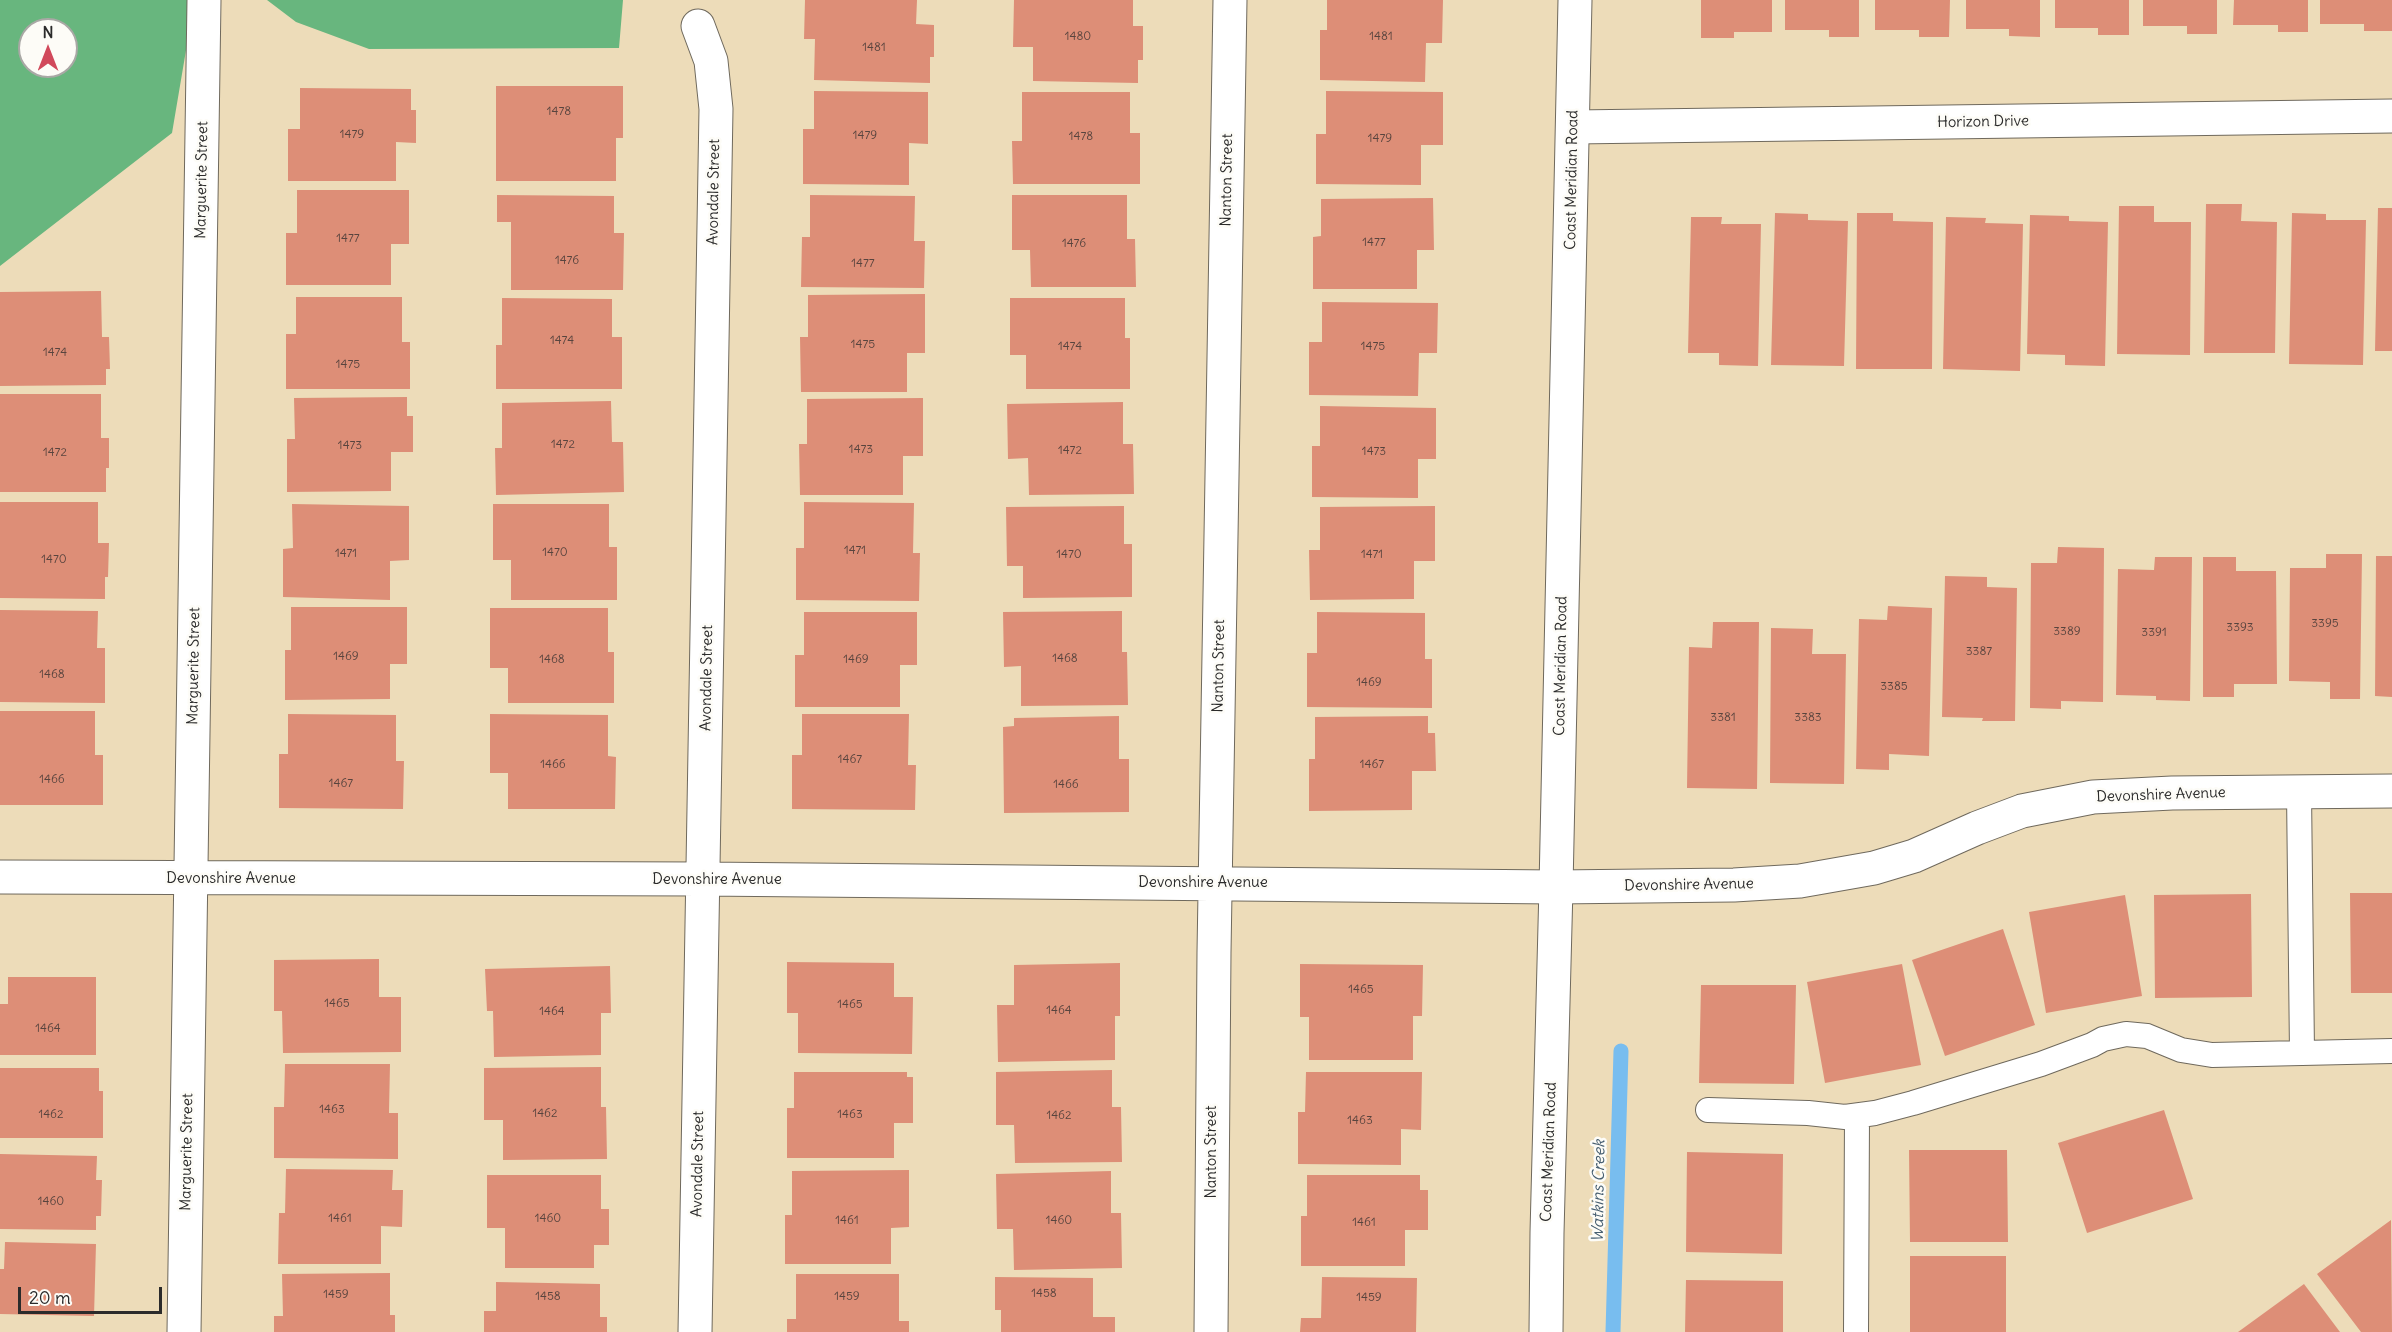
<!DOCTYPE html>
<style>
body{margin:0}
#map{position:relative;width:2392px;height:1332px;overflow:hidden;background:#eddcb9;font-family:Delius,sans-serif}
canvas{display:block}
.north{position:absolute;left:18px;top:18px;width:60px;height:60px;box-sizing:border-box;background:#fdfcf7;border:2px solid #a9a8a5;border-radius:50%;rotate:0deg;font-size:16px;font-weight:700;line-height:24px;text-align:center;color:#2b2b2b}
.north::after{content:'';display:block;margin:auto;width:21px;height:27px;background:#d1495b;clip-path:polygon(50% 0,100% 100%,50% 72%,0 100%)}
.scale{position:absolute;left:18px;top:1287px;width:144px;height:27px;box-sizing:border-box;border:3px solid #2b2b2b;border-top:0;padding-left:8px;font-size:18px;line-height:21px;white-space:nowrap;color:#2b2b2b;-webkit-text-stroke:4px #fdfcf7;paint-order:stroke}
</style>
<div id="map">
<canvas width="2392" height="1332"></canvas>
<div class="north">N</div>
<div class="scale">20 m</div>
</div>
<script>
const c = document.querySelector('canvas').getContext('2d');
c.lineJoin = 'round';
function fillPath(path, color) {
  c.fillStyle = color;
  c.fill(path, 'evenodd');
}
function toPath(rows) {
  const path = new Path2D();
  for (const r of rows) {
    path.moveTo(r[0], r[1]);
    for (let i = 2; i < r.length; i += 2) path.lineTo(r[i], r[i + 1]);
  }
  return path;
}
function strokePath(path, color, width, dash) {
  c.strokeStyle = color;
  c.lineWidth = width;
  c.lineCap = dash ? 'butt' : 'round';
  c.setLineDash(dash || []);
  c.stroke(path);
}
function write(font, color, halo, rows, align = 'center') {
  c.font = font + ' Delius,sans-serif';
  c.lineWidth = 5;
  c.setLineDash([]);
  c.textBaseline = 'middle';
  c.strokeStyle = halo;
  c.fillStyle = color;
  for (const [text, x, y, turn = 0] of rows) {
    c.save();
    c.translate(x, y);
    c.rotate((+turn || 0) * Math.PI / 180);
    c.textAlign = isNaN(turn) ? turn : align;
    if (halo) c.strokeText(text, 0, 0);
    c.fillText(text, 0, 0);
    c.restore();
  }
}
fillPath(toPath([
 [0,0,189,0,193,9,172,133,0,266],
 [30,30,66,30,66,66,30,66],
 [267,0,623,0,619,48,369,49,296,22]
]), '#68b67e');
strokePath(toPath([
 [1613,1332,1621,1051]
]), '#78bdef', 15);
fillPath(toPath([
 [805,0,917,0,916,24,934,25,934,57,930,57,930,83,814,80,815,39,804,39],
 [1014,0,1133,0,1133,26,1143,26,1143,60,1138,60,1138,83,1033,81,1033,47,1013,47],
 [1327,0,1443,0,1442,43,1426,43,1425,82,1320,80,1320,30,1327,30],
 [1701,0,1772,0,1772,32,1734,32,1734,38,1701,38],
 [1785,0,1859,0,1859,37,1829,37,1829,30,1785,30],
 [1875,0,1950,0,1949,37,1919,37,1919,30,1875,30],
 [1966,0,2040,0,2040,37,2009,36,2009,29,1966,29],
 [2055,0,2129,0,2129,35,2098,35,2098,28,2055,28],
 [2143,0,2217,0,2217,34,2187,34,2187,26,2143,26],
 [2234,0,2308,0,2308,32,2278,32,2278,25,2233,25],
 [2320,0,2392,0,2392,31,2364,31,2364,24,2320,24],
 [496,86,623,86,623,138,616,138,616,181,496,181],
 [300,88,411,89,411,110,416,110,416,143,396,142,396,181,288,181,288,129,300,129],
 [814,91,928,92,928,144,909,143,909,185,803,184,803,129,814,129],
 [1326,91,1443,92,1443,145,1421,145,1421,185,1316,184,1316,134,1326,134],
 [1022,92,1130,92,1130,133,1140,133,1140,184,1013,184,1012,141,1022,141],
 [297,190,409,190,409,244,391,244,391,285,286,285,286,233,297,233],
 [497,195,614,196,614,233,624,233,623,290,511,290,511,222,497,222],
 [810,195,915,196,914,241,925,241,924,288,801,287,802,237,810,237],
 [1012,195,1127,195,1127,239,1135,239,1136,287,1031,287,1030,250,1012,250],
 [1433,198,1434,250,1417,250,1417,289,1313,289,1313,237,1321,236,1321,199],
 [2206,204,2242,204,2241,221,2277,222,2275,353,2204,353],
 [2119,206,2154,206,2154,222,2191,222,2190,355,2117,354],
 [2378,208,2392,208,2392,351,2375,351],
 [1775,213,1808,214,1808,220,1848,221,1844,366,1771,365],
 [1857,213,1893,213,1893,221,1933,222,1932,369,1856,369],
 [2292,213,2326,214,2326,220,2366,220,2363,365,2289,364],
 [2030,215,2069,216,2069,221,2108,222,2105,366,2065,365,2065,355,2027,354],
 [1691,217,1722,217,1721,224,1761,224,1758,366,1719,365,1719,353,1688,353],
 [1946,217,1986,218,1985,223,2023,224,2020,371,1943,369],
 [101,291,102,337,109,337,110,369,106,369,106,385,0,386,0,292],
 [925,294,925,353,907,353,907,392,801,392,800,337,808,337,808,295],
 [296,297,402,297,402,342,410,342,410,389,286,389,286,334,296,334],
 [502,298,612,299,612,337,622,337,622,389,496,389,496,345,502,345],
 [1010,298,1125,298,1125,338,1130,338,1130,389,1026,389,1026,355,1010,355],
 [1322,302,1438,303,1437,353,1419,353,1418,396,1309,395,1309,342,1322,342],
 [0,394,101,394,101,438,109,438,109,468,106,468,106,492,0,492],
 [407,397,407,416,413,416,413,452,391,452,391,491,287,492,287,439,295,439,294,398],
 [923,398,923,456,903,456,903,495,800,495,799,444,807,444,807,399],
 [611,401,612,442,623,442,624,492,496,495,495,448,502,448,502,403],
 [1123,402,1123,444,1133,444,1134,494,1029,495,1028,458,1008,459,1007,404],
 [1320,406,1436,408,1436,459,1418,459,1418,498,1312,497,1312,446,1320,446],
 [0,502,98,502,98,543,109,543,108,577,105,577,105,599,0,598],
 [804,502,914,503,913,553,920,553,919,601,796,600,796,548,804,548],
 [292,504,409,506,409,560,390,561,390,600,283,597,283,549,293,548],
 [493,504,609,504,609,547,617,547,617,600,511,600,511,560,493,560],
 [1124,506,1124,544,1132,544,1132,597,1023,598,1023,566,1007,566,1006,507],
 [1435,506,1435,561,1414,561,1414,599,1310,600,1309,550,1320,550,1320,507],
 [2058,547,2104,548,2103,702,2061,701,2061,709,2030,708,2031,563,2057,563],
 [2326,554,2362,554,2360,699,2330,699,2330,682,2289,681,2290,568,2326,568],
 [2376,556,2392,556,2392,697,2375,696],
 [2155,557,2192,557,2190,701,2156,700,2156,696,2116,695,2118,569,2154,570],
 [2203,557,2236,557,2236,571,2276,571,2277,684,2234,684,2234,697,2203,697],
 [1945,576,1987,577,1987,587,2017,588,2015,721,1982,721,1983,718,1942,717],
 [1888,606,1932,608,1929,756,1889,754,1889,770,1856,769,1859,619,1887,620],
 [291,607,407,607,407,664,390,664,390,699,285,700,285,650,291,650],
 [490,608,608,608,608,652,614,652,614,703,508,703,508,668,490,668],
 [0,610,98,611,97,648,105,648,105,703,0,702],
 [1122,611,1122,652,1127,652,1128,705,1021,706,1021,666,1004,667,1003,612],
 [804,612,917,612,917,665,900,665,900,707,795,707,795,655,804,655],
 [1317,612,1425,613,1425,659,1432,659,1432,708,1307,707,1307,653,1317,653],
 [1713,622,1759,622,1757,789,1687,788,1689,647,1712,648],
 [1771,628,1813,629,1812,654,1846,654,1844,784,1770,783],
 [0,711,95,711,95,755,103,755,103,805,0,805],
 [288,714,396,715,396,761,404,761,403,809,279,808,279,754,288,754],
 [490,714,608,715,608,756,616,757,615,809,508,809,508,773,490,773],
 [802,714,909,714,908,765,916,765,915,810,792,809,792,755,802,755],
 [1119,716,1119,759,1129,759,1129,812,1004,813,1003,727,1014,726,1014,718],
 [1428,716,1428,733,1435,733,1436,771,1412,771,1412,810,1309,811,1309,759,1315,759,1315,717],
 [2350,893,2392,893,2392,993,2351,993],
 [2251,894,2252,997,2155,998,2154,895],
 [2125,895,2142,996,2046,1013,2029,912],
 [2003,929,2035,1025,1945,1056,1912,960],
 [379,959,379,997,401,997,401,1052,283,1053,282,1011,274,1011,274,960],
 [787,962,894,963,894,997,913,997,912,1054,798,1053,798,1013,787,1013],
 [1120,963,1120,1016,1115,1016,1115,1060,998,1062,997,1005,1014,1005,1014,965],
 [1300,964,1423,965,1422,1016,1413,1016,1413,1060,1309,1060,1309,1017,1300,1017],
 [1902,964,1921,1065,1825,1083,1807,982],
 [610,966,611,1013,601,1013,601,1055,494,1057,493,1011,487,1011,485,969],
 [8,977,96,977,96,1055,0,1055,0,1004,8,1004],
 [1701,985,1796,985,1794,1084,1699,1083],
 [285,1064,390,1064,389,1113,398,1113,398,1159,274,1158,274,1107,284,1107],
 [601,1067,601,1107,606,1107,607,1159,503,1160,503,1120,484,1120,484,1068],
 [0,1068,99,1068,99,1091,103,1091,103,1138,0,1138],
 [1112,1070,1112,1107,1121,1107,1122,1162,1015,1163,1014,1125,996,1125,996,1072],
 [794,1072,907,1072,907,1077,913,1077,913,1123,894,1123,894,1158,787,1158,787,1108,794,1108],
 [1306,1072,1422,1072,1421,1130,1401,1129,1401,1165,1298,1164,1298,1112,1305,1112],
 [2164,1110,2193,1199,2087,1233,2058,1143],
 [1909,1150,2007,1150,2008,1242,1910,1242],
 [1687,1152,1783,1154,1782,1254,1686,1252],
 [0,1154,97,1156,96,1180,102,1180,101,1216,96,1216,96,1230,0,1229],
 [286,1169,393,1170,392,1190,403,1190,402,1227,381,1226,381,1264,278,1264,279,1213,285,1213],
 [909,1170,909,1227,891,1228,891,1264,785,1264,785,1215,792,1215,792,1171],
 [1111,1171,1111,1213,1121,1213,1122,1268,1014,1270,1013,1229,997,1229,996,1174],
 [487,1175,601,1175,601,1209,609,1209,609,1245,594,1245,594,1268,505,1268,505,1228,487,1228],
 [1307,1175,1420,1175,1420,1190,1428,1190,1428,1230,1405,1230,1405,1266,1301,1266,1301,1216,1307,1216],
 [2391,1220,2392,1332,2361,1332,2317,1274],
 [5,1242,96,1244,94,1316,0,1314,0,1269,4,1269],
 [1910,1256,2006,1256,2006,1332,1910,1332],
 [390,1273,390,1315,395,1315,395,1332,274,1332,274,1316,283,1316,282,1274],
 [796,1274,899,1274,899,1321,909,1321,909,1332,787,1332,787,1319,796,1319],
 [995,1277,1093,1278,1093,1317,1115,1317,1115,1332,1001,1332,1001,1310,995,1310],
 [1322,1277,1417,1278,1416,1332,1300,1332,1301,1318,1321,1318],
 [1686,1280,1783,1281,1783,1332,1685,1332],
 [496,1282,600,1284,600,1317,607,1317,607,1332,484,1332,484,1311,496,1311],
 [2304,1284,2340,1332,2238,1332]
]), '#dd8e77');
const lane = toPath([
 [2299,792,2302,1053],
 [1708,1110,1808,1113,1845,1117,1875,1113,1913,1103,2041,1064,2092,1045,2103,1039,2126,1034,2147,1036,2181,1050,2212,1055,2392,1051],
 [1856,1332,1857,1116]
]);
const street = toPath([
 [1574,127,2392,116],
 [0,877,703,879,1556,887,1734,885,1800,881,1874,868,1914,856,1977,828,2022,811,2093,797,2172,793,2392,791],
 [184,1332,204,0],
 [695,1332,716,109,711,61,698,26],
 [1211,1332,1214,952,1230,0]
]);
const secondary = toPath([
 [1546,1332,1547,1233,1556,887,1575,0]
]);
strokePath(lane, '#6f695d', 26);
strokePath(street, '#6f695d', 35);
strokePath(secondary, '#6f695d', 35);
strokePath(lane, '#fff', 24);
strokePath(street, '#fff', 33);
strokePath(secondary, '#fff', 33);
write('12px', '#58443e', null, [
 ["1480",1078,37],
 ["1481",1381,37],
 ["1481",874,48],
 ["1478",559,112],
 ["1479",352,135],
 ["1479",865,136],
 ["1478",1081,137],
 ["1479",1380,139],
 ["1477",348,239],
 ["1477",1374,243],
 ["1476",1074,244],
 ["1476",567,261],
 ["1477",863,264],
 ["1474",562,341],
 ["1475",863,345],
 ["1474",1070,347],
 ["1475",1373,347],
 ["1474",55,353],
 ["1475",348,365],
 ["1472",563,445],
 ["1473",350,446],
 ["1473",861,450],
 ["1472",1070,451],
 ["1473",1374,452],
 ["1472",55,453],
 ["1471",855,551],
 ["1470",555,553],
 ["1471",346,554],
 ["1470",1069,555],
 ["1471",1372,555],
 ["1470",54,560],
 ["3395",2325,624],
 ["3393",2240,628],
 ["3389",2067,632],
 ["3391",2154,633],
 ["3387",1979,652],
 ["1469",346,657],
 ["1468",1065,659],
 ["1468",552,660],
 ["1469",856,660],
 ["1468",52,675],
 ["1469",1369,683],
 ["3385",1894,687],
 ["3381",1723,718],
 ["3383",1808,718],
 ["1467",850,760],
 ["1466",553,765],
 ["1467",1372,765],
 ["1466",52,780],
 ["1467",341,784],
 ["1466",1066,785],
 ["1465",1361,990],
 ["1465",337,1004],
 ["1465",850,1005],
 ["1464",1059,1011],
 ["1464",552,1012],
 ["1464",48,1029],
 ["1463",332,1110],
 ["1462",545,1114],
 ["1462",51,1115],
 ["1463",850,1115],
 ["1462",1059,1116],
 ["1463",1360,1121],
 ["1460",51,1202],
 ["1461",340,1219],
 ["1460",548,1219],
 ["1461",847,1221],
 ["1460",1059,1221],
 ["1461",1364,1223],
 ["1458",1044,1294],
 ["1459",336,1295],
 ["1458",548,1297],
 ["1459",847,1297],
 ["1459",1369,1298]
]);
write('15px', '#2b2b2b', '#fdfcf7', [
 ["Horizon Drive",1983,122,-1],
 ["Marguerite Street",202,180,-89],
 ["Nanton Street",1227,180,-89],
 ["Coast Meridian Road",1572,180,-89],
 ["Avondale Street",714,192,-89],
 ["Marguerite Street",194,666,-89],
 ["Nanton Street",1219,666,-89],
 ["Coast Meridian Road",1561,666,-89],
 ["Avondale Street",707,678,-89],
 ["Devonshire Avenue",2161,795,-2],
 ["Devonshire Avenue",231,879],
 ["Devonshire Avenue",717,880],
 ["Devonshire Avenue",1203,883],
 ["Devonshire Avenue",1689,885,-1],
 ["Marguerite Street",187,1152,-89],
 ["Nanton Street",1212,1152,-90],
 ["Coast Meridian Road",1549,1152,-88],
 ["Avondale Street",698,1164,-89]
]);
write('italic 16px', '#465e70', '#fdfcf7', [
 ["Watkins Creek",1599,1191,-89]
]);
</script>
